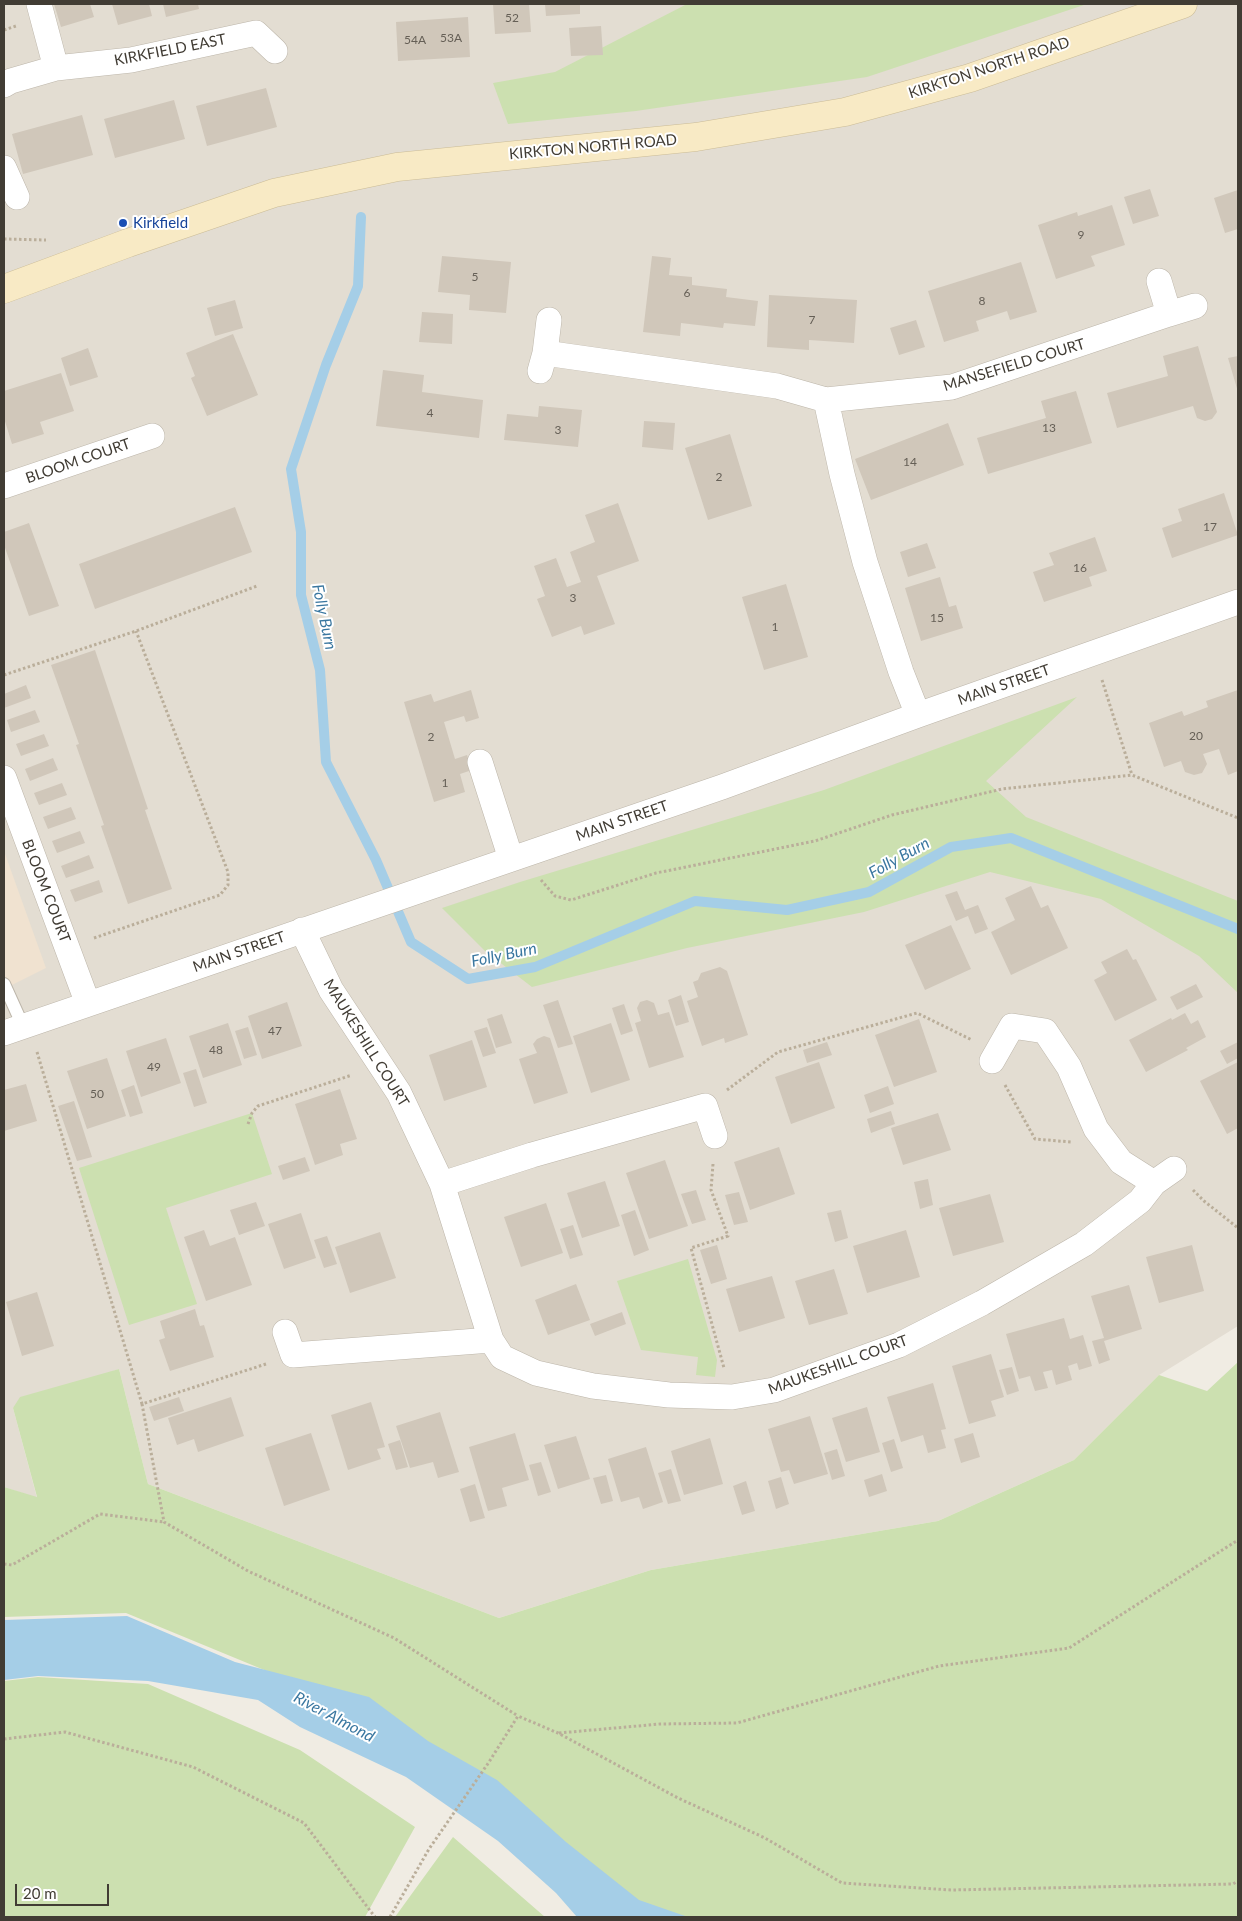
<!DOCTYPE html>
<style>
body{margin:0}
#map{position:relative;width:1242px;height:1921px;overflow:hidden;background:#f0ece3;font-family:Lato,sans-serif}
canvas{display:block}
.frame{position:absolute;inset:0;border:5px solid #413c34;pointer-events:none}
.scale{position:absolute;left:15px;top:1884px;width:94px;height:22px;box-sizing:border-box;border:2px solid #413c34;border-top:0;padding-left:6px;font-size:15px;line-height:18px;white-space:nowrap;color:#413c34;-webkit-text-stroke:4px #fff;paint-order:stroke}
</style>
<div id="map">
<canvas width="1242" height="1921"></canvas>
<div class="frame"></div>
<div class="scale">20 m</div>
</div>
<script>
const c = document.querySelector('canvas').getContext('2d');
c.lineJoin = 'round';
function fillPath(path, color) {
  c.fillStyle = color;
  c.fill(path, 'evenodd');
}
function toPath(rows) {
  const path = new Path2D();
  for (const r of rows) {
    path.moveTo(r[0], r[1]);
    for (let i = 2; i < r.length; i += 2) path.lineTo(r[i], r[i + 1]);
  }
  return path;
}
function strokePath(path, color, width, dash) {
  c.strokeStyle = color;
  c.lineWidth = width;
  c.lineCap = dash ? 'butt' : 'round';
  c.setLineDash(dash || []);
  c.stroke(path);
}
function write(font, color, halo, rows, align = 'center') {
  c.font = font + ' Lato,sans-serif';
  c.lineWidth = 4;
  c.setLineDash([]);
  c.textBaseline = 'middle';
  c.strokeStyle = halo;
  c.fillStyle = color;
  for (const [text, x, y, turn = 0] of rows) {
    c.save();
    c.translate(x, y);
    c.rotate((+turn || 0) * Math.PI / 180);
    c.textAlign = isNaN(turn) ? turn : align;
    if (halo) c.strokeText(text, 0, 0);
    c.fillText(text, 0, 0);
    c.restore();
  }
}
fillPath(toPath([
 [4,4,1238,4,1238,1326,1159,1375,1074,1460,938,1521,651,1570,499,1618,148,1484,119,1369,13,1408,37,1498,4,1487]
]), '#e3ddd2');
fillPath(toPath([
 [4,851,46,968,4,989]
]), '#f0e2d0');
fillPath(toPath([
 [687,4,1087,4,867,77,636,111,508,124,493,83,555,72],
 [1077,697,986,781,1026,817,1238,901,1238,993,1199,956,1101,899,990,872,864,912,687,948,532,987,485,951,442,908,520,882,824,790],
 [252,1113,272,1174,166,1208,197,1304,129,1325,79,1168],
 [688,1259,717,1360,715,1377,696,1375,698,1357,641,1350,617,1281],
 [1238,1362,1238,1917,667,1917,475,1810,320,1693,126,1613,4,1617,4,1487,37,1497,13,1408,20,1397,119,1369,148,1484,499,1618,651,1570,938,1521,1074,1460,1159,1375,1207,1391],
 [38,1677,148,1684,300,1750,415,1827,365,1917,4,1917,4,1681],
 [453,1837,545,1917,395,1917]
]), '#cce0b0');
fillPath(toPath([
 [127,1616,235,1662,369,1697,428,1741,497,1780,566,1842,639,1900,688,1917,577,1917,556,1893,498,1841,406,1777,300,1727,258,1700,148,1681,38,1676,4,1680,4,1620]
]), '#a5cee7');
strokePath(toPath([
 [361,217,358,286,326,365,291,469,301,532,301,595,320,670,326,762,376,860,411,942,468,979,535,967,695,901,787,910,869,892,951,847,1011,838,1238,929]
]), '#a5cee7', 10);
fillPath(toPath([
 [54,4,90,4,94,17,61,27],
 [112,4,149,4,152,16,118,25],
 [163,4,198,4,199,9,166,17],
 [493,4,529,4,531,32,495,34],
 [545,4,580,4,580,14,546,16],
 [468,17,470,57,398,61,396,22],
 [601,26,603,55,571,56,569,28],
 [266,88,277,127,207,146,196,106],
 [174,100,185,139,115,158,104,119],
 [82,115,93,155,23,174,12,134],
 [1150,189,1159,216,1133,224,1124,197],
 [1238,190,1238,229,1225,233,1214,198],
 [1112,205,1125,245,1091,256,1095,266,1056,279,1038,225,1077,212,1078,216],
 [442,256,511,262,506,313,469,310,470,295,438,292],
 [652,256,671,258,669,275,692,277,692,285,727,289,726,297,758,301,755,326,724,323,723,328,681,323,680,336,643,332],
 [1021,262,1037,312,1010,320,1007,311,976,321,979,331,944,342,928,291],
 [769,295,857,300,854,343,809,340,809,350,767,347],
 [235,300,243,328,215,336,207,308],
 [422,312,453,314,452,344,419,342],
 [916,320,925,347,899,355,890,328],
 [233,334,258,395,207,416,191,378,195,376,186,353],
 [1198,346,1217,412,1212,419,1205,421,1197,418,1193,406,1117,428,1107,393,1168,376,1163,356],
 [88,348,98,377,70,386,61,358],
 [1238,356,1238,392,1228,358],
 [383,370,424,375,422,392,483,400,479,438,376,426],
 [61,373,74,411,40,422,44,434,12,444,4,418,4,391],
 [1076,391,1092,443,988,474,977,438,1046,418,1041,401],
 [539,406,582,410,578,447,504,440,507,414,538,417],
 [644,421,675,423,673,450,642,447],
 [948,423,964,465,871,500,855,459],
 [730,434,752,506,708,520,685,448],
 [1224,493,1238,535,1172,558,1162,528,1182,521,1178,509],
 [618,503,639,561,597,576,615,624,584,635,581,626,552,637,537,599,545,596,534,566,556,558,567,587,581,582,570,552,595,542,585,515],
 [235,507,252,552,95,609,79,564],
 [29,523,59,606,29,616,4,545,4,532],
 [1095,537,1107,571,1089,577,1092,586,1044,602,1033,572,1054,565,1049,553],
 [927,543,936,568,908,577,900,552],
 [940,577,949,607,956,605,963,628,921,641,905,588],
 [786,584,808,657,764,670,742,597],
 [95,650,148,809,145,810,172,889,128,904,101,826,104,825,76,745,79,744,51,665],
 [26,685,31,698,4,708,4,694],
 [471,690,479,718,466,722,464,716,444,722,455,759,467,755,472,770,460,774,465,792,434,802,404,702,431,694,434,702],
 [1238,690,1238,771,1228,775,1219,749,1203,754,1207,764,1202,773,1194,775,1185,772,1181,761,1164,767,1149,723,1182,711,1184,716,1208,707,1206,701],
 [35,710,40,722,11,732,7,720],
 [44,734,49,746,21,756,16,744],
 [53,758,58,770,30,781,25,769],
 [62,783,67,795,39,805,34,793],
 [71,807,76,819,48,829,43,817],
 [80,831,85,843,57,853,52,841],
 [89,855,94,868,66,878,61,866],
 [99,880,103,892,75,902,70,890],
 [1031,886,1041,908,1048,905,1068,948,1011,975,991,932,1015,920,1005,898],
 [957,891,965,910,978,905,988,929,975,934,968,916,956,921,945,895],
 [951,925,971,969,925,990,905,945],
 [1127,949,1133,960,1136,959,1157,1000,1115,1021,1094,980,1107,973,1101,962],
 [720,967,727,971,748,1035,725,1043,724,1038,702,1046,687,1001,698,997,693,982,698,980,701,973],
 [1196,984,1203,997,1177,1010,1170,997],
 [681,995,689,1022,676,1026,668,1000],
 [558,1000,573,1044,558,1048,543,1005],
 [647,1000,654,1003,658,1015,669,1012,684,1057,649,1068,635,1023,641,1021,637,1008,640,1002],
 [287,1002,302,1046,262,1059,248,1016],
 [624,1004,633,1031,621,1035,612,1008],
 [1185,1013,1191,1024,1198,1020,1206,1037,1186,1048,1188,1050,1146,1072,1129,1040,1171,1018,1172,1020],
 [502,1014,512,1043,496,1048,487,1019],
 [919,1019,937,1072,894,1087,875,1035],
 [228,1023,242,1065,203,1078,189,1036],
 [611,1023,630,1080,591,1093,573,1036],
 [248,1027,257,1055,244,1059,235,1031],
 [487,1027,496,1053,483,1057,474,1031],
 [544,1036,550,1038,568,1093,534,1104,519,1059,537,1053,533,1044,537,1039],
 [166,1038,181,1083,141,1097,126,1051],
 [472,1040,487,1087,444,1101,429,1055],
 [827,1042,832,1055,807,1063,803,1050],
 [1238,1042,1238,1058,1227,1064,1220,1051],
 [107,1058,126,1116,87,1129,67,1071],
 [819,1062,835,1108,791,1124,775,1077],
 [1238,1062,1238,1128,1227,1134,1200,1081],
 [196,1069,207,1103,194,1107,183,1073],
 [26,1084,37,1121,4,1131,4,1090],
 [134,1085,143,1113,130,1117,121,1090],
 [888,1086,894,1104,870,1113,864,1095],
 [340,1089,357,1139,340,1144,343,1155,315,1165,295,1104],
 [74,1101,92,1157,77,1161,58,1106],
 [891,1111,895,1124,871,1133,867,1119],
 [938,1113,951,1150,903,1165,891,1128],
 [779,1147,795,1194,750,1210,734,1162],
 [305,1157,310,1171,283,1180,278,1166],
 [665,1160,688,1226,649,1239,626,1173],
 [928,1179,933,1205,920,1209,914,1182],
 [605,1181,620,1226,582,1238,567,1193],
 [696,1190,706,1220,692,1224,681,1194],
 [739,1192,748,1222,734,1225,725,1195],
 [990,1194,1004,1242,953,1256,939,1208],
 [256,1202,265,1226,239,1235,230,1210],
 [546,1203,563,1253,521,1267,504,1217],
 [635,1210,649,1250,634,1256,621,1215],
 [841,1210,848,1238,835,1242,827,1213],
 [301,1213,316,1258,284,1269,268,1224],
 [573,1225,583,1255,570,1259,560,1229],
 [204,1230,210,1246,235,1237,252,1285,206,1301,184,1237],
 [906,1230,920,1277,867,1293,853,1246],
 [380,1232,396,1278,350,1293,335,1247],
 [327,1236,337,1264,324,1268,314,1240],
 [717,1245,727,1279,711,1284,700,1250],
 [1192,1245,1204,1291,1159,1303,1146,1257],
 [834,1269,848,1314,809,1325,795,1281],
 [772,1276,785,1318,739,1332,726,1289],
 [576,1284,590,1320,548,1335,535,1300],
 [1129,1285,1142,1329,1104,1341,1110,1360,1099,1364,1092,1341,1104,1338,1091,1296],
 [37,1292,54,1346,22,1356,6,1302],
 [195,1309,200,1326,204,1325,214,1357,170,1371,159,1340,165,1338,160,1321],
 [622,1312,626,1324,595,1336,590,1324],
 [1064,1318,1070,1339,1083,1335,1092,1366,1079,1370,1077,1363,1068,1366,1072,1380,1056,1385,1052,1370,1043,1372,1048,1388,1035,1391,1030,1376,1019,1379,1006,1334],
 [991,1354,1004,1397,991,1401,996,1416,969,1424,952,1366],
 [1012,1367,1019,1391,1007,1395,999,1370],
 [933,1383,946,1429,941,1430,946,1448,928,1453,923,1435,901,1442,887,1397],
 [179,1397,184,1411,154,1421,149,1407],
 [231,1397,244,1436,198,1452,194,1439,177,1445,168,1418],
 [371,1402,385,1447,377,1449,381,1459,348,1470,331,1415],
 [867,1407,880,1452,846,1462,832,1418],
 [440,1412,459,1472,438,1478,433,1462,410,1468,396,1426],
 [810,1416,828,1474,794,1484,789,1470,781,1472,768,1429],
 [311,1433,330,1490,284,1506,265,1448],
 [515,1433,529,1480,502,1488,507,1506,488,1511,469,1447],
 [973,1433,980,1457,961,1463,954,1439],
 [576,1436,590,1479,558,1489,544,1445],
 [710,1438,723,1484,684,1495,671,1451],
 [894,1439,903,1468,891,1472,882,1443],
 [400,1440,408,1467,396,1470,388,1444],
 [646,1447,663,1502,643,1509,639,1497,621,1502,608,1459],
 [837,1449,845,1476,832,1480,824,1453],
 [541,1462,551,1492,538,1496,529,1465],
 [671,1469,681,1501,668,1504,658,1473],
 [882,1474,887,1491,869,1497,864,1480],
 [606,1475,613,1501,601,1504,593,1478],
 [781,1477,789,1504,776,1509,768,1481],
 [746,1481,755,1511,742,1515,733,1486],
 [475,1484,485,1518,470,1522,460,1489]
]), '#d0c7ba');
const service = toPath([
 [4,984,23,1026]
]);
const minor = toPath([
 [39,4,56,68],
 [4,85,11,81,56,68,131,60,256,33,275,51],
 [4,168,17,197],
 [1169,314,1195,306],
 [545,353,549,320],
 [540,371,545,353,777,386,826,400,842,474,865,562,901,672,918,715],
 [826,400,952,387,1169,314,1159,281],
 [4,486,152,436],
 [480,762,511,859],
 [4,778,88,1004],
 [4,1033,722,787,918,715,1238,602],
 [1154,1183,1174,1169],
 [442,1184,532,1155,705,1106,715,1136],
 [285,1332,293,1355,491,1340,442,1184,399,1093,331,990,302,930],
 [491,1340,502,1357,536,1373,593,1386,669,1395,732,1397,774,1390,899,1345,982,1303,1084,1244,1140,1201,1154,1183,1121,1162,1096,1129,1069,1067,1045,1031,1012,1026,992,1061]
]);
const secondary = toPath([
 [4,289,128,243,274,193,397,167,696,137,845,112,970,78,1183,4]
]);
strokePath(service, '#bdb6aa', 14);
strokePath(minor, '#bdb6aa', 26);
strokePath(secondary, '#cbbc97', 29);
strokePath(toPath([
 [4,30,16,26],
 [4,239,46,240],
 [4,675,136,631,257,586],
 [1102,680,1132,775],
 [541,880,555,896,571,900,656,873,815,841,892,815,1002,789,1132,775,1238,818],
 [94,938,220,895,228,885,228,872,136,631],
 [37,1052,142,1404],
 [1005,1085,1035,1139,1071,1142],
 [727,1090,778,1052,917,1013,972,1040],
 [248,1124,252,1113,258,1106,352,1075],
 [713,1164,711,1190,728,1236,691,1248,724,1368],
 [1193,1190,1204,1201,1238,1228],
 [266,1364,142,1404,164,1522,248,1571,394,1638,518,1716],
 [4,1564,12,1565,100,1514,164,1522],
 [559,1733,660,1724,737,1723,939,1666,1069,1648,1238,1540],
 [4,1739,65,1732,193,1767,304,1823,375,1917],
 [390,1917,429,1849,489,1762,518,1716,558,1733,678,1798,765,1838,842,1883,951,1890,1233,1884,1238,1881]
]), '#baae9a', 3, [2.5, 2.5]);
strokePath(service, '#fff', 12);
strokePath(minor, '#fff', 25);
strokePath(secondary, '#f8eac5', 28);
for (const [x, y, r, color] of [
 [123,223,5,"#1a4fb4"]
]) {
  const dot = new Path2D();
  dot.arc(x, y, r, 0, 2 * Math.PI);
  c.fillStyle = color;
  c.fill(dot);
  strokePath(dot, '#fff', 2);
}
write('12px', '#655f56', null, [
 ["52",512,18],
 ["53A",451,38],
 ["54A",415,40],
 ["9",1081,235],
 ["5",475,277],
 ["6",687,293],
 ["8",982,301],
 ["7",812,320],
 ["4",430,413],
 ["13",1049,428],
 ["3",558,430],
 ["14",910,462],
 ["2",719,477],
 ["17",1210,527],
 ["16",1080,568],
 ["3",573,598],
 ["15",937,618],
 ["1",775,627],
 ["20",1196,736],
 ["2",431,737],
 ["1",445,783],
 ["47",275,1031],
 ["48",216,1050],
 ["49",154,1067],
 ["50",97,1094]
]);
write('15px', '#413c34', '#fff', [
 ["KIRKFIELD EAST",170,50,-11],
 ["KIRKTON NORTH ROAD",989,68,-18],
 ["KIRKTON NORTH ROAD",593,147,-5],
 ["MANSEFIELD COURT",1014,365,-17],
 ["BLOOM COURT",78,461,-19],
 ["MAIN STREET",1004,685,-19],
 ["MAIN STREET",622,821,-19],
 ["BLOOM COURT",46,891,69],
 ["MAIN STREET",239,952,-19],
 ["MAUKESHILL COURT",366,1043,58],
 ["MAUKESHILL COURT",838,1365,-20]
]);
write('15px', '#164399', '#fff', [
 ["Kirkfield",133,223]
], 'left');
write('italic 16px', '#3a77a0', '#fff', [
 ["Folly Burn",324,617,78],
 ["Folly Burn",899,858,-29],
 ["Folly Burn",504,955,-12],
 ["River Almond",334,1717,28]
]);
</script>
